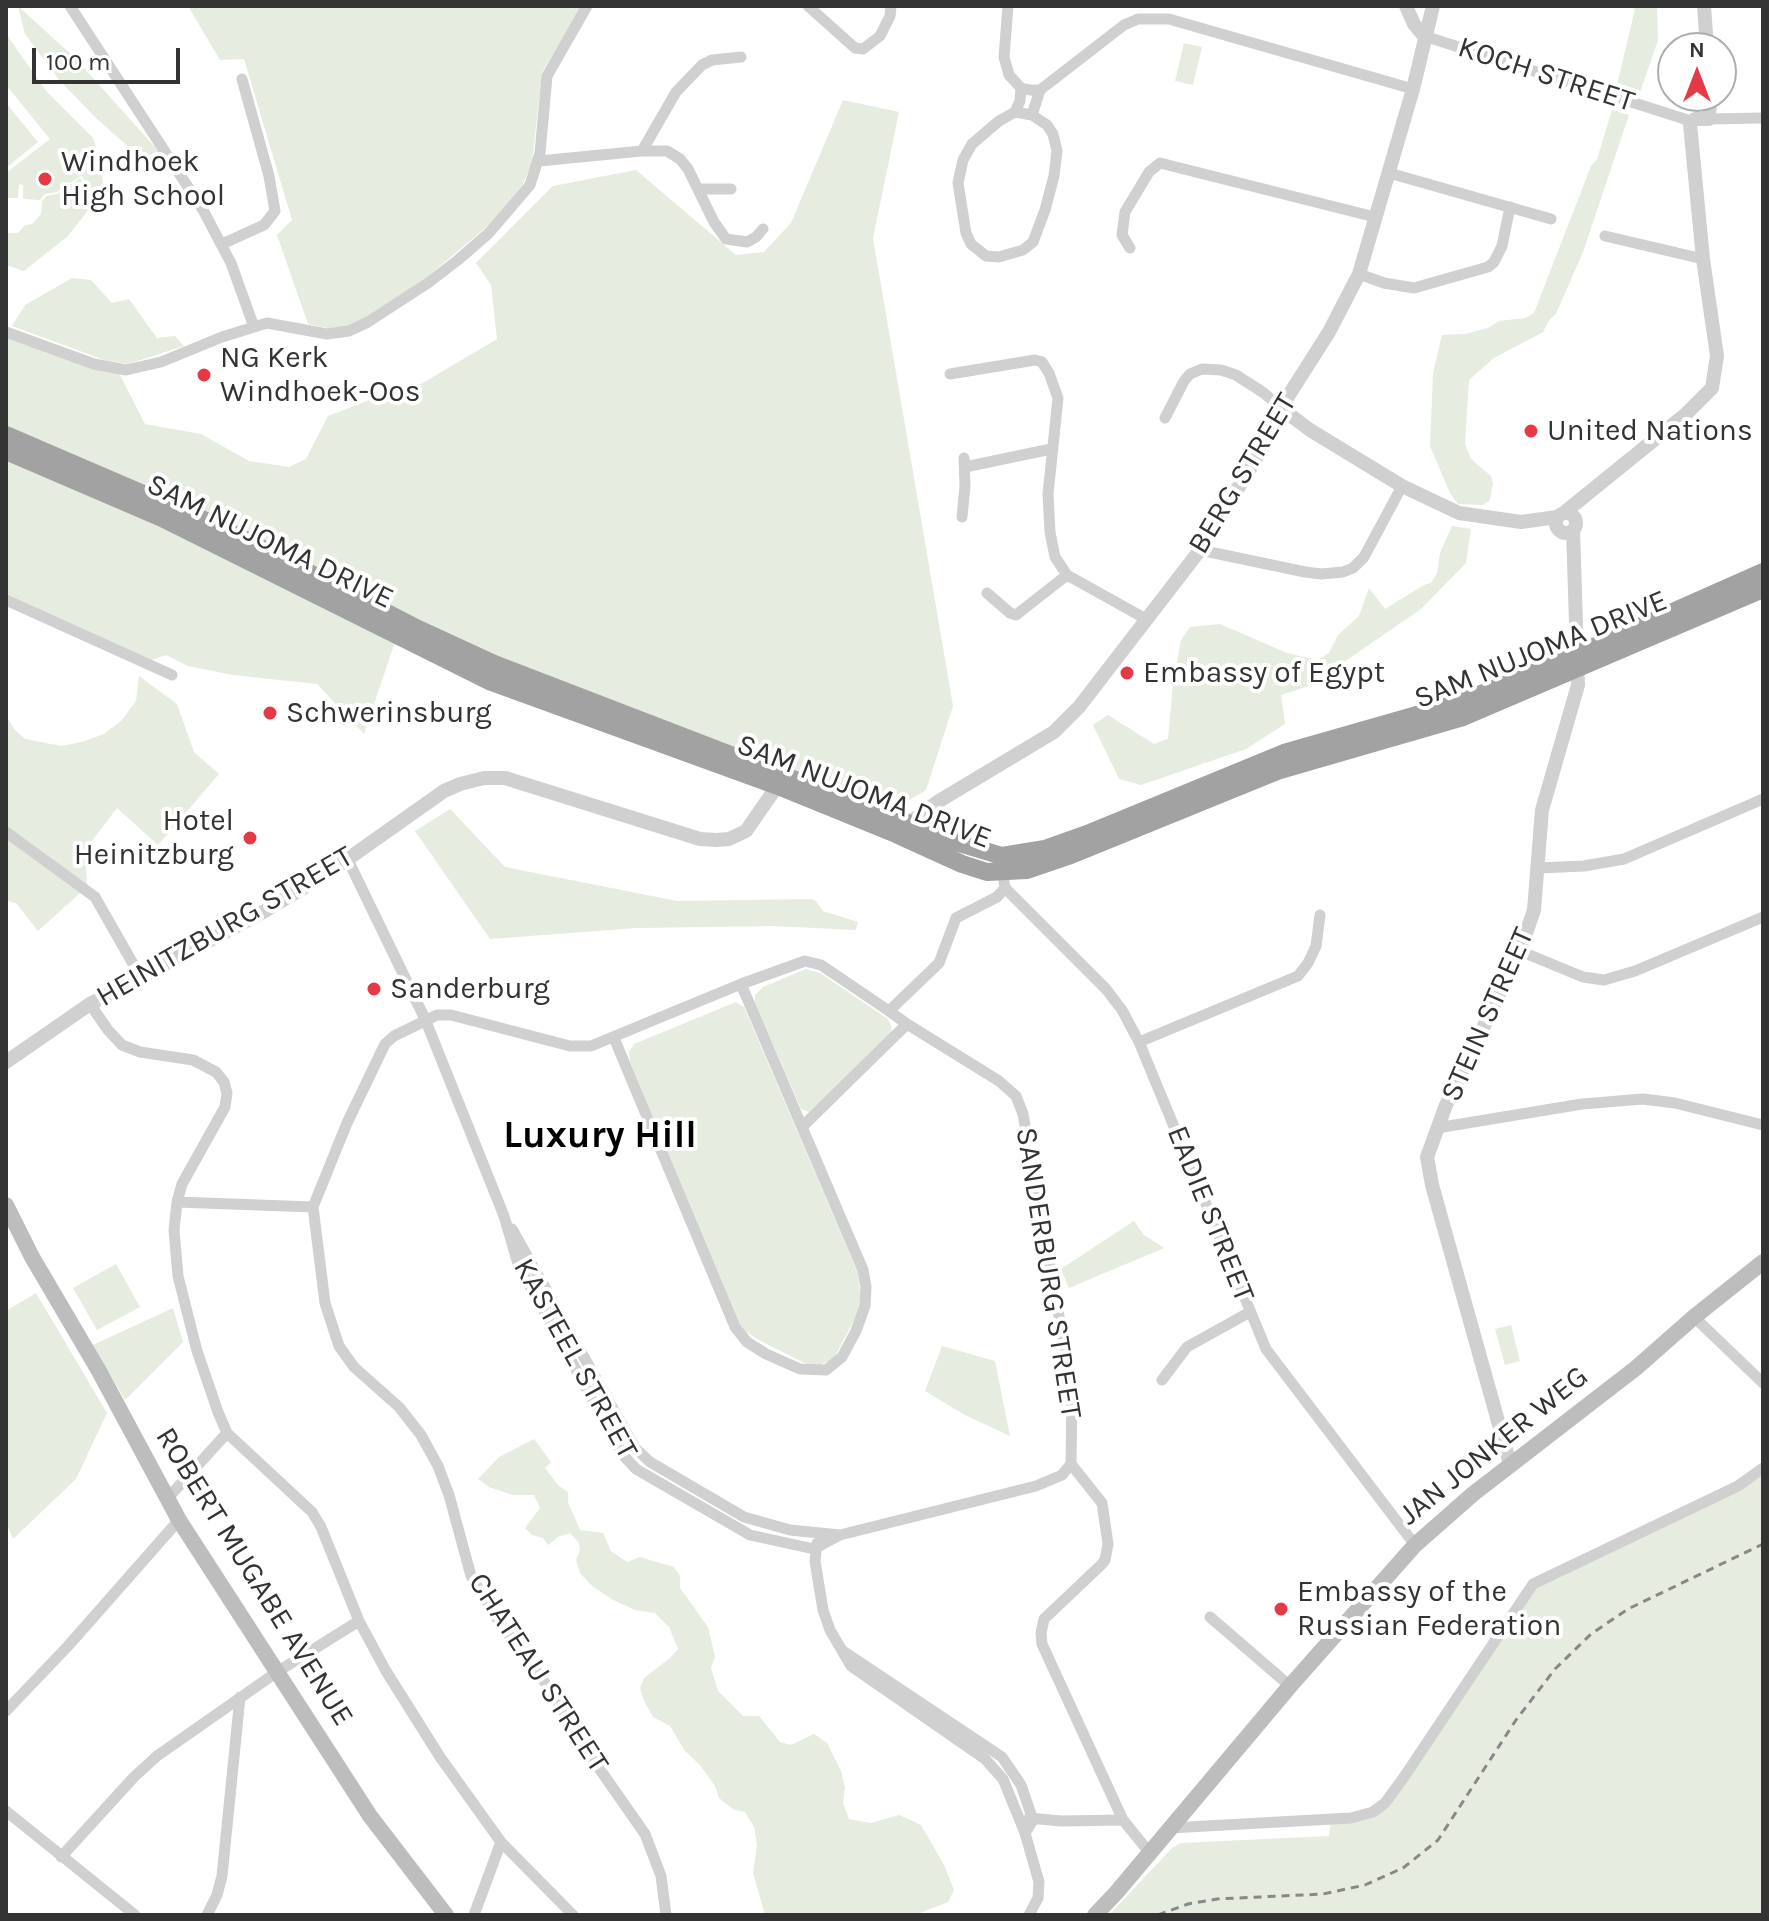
<!DOCTYPE html>
<style>
body{margin:0}
#map{position:relative;width:1769px;height:1921px;overflow:hidden;background:#fff;font-family:Karla,sans-serif}
canvas{display:block}
.frame{position:absolute;inset:0;border:8px solid #333;pointer-events:none}
.north{position:absolute;left:1657px;top:32px;width:80px;height:80px;box-sizing:border-box;background:#fff;border:2px solid #adadad;border-radius:50%;rotate:0deg;font-size:22px;font-weight:700;line-height:32px;text-align:center;color:#333}
.north::after{content:'';display:block;margin:auto;width:28px;height:36px;background:#e63946;clip-path:polygon(50% 0,100% 100%,50% 72%,0 100%)}
.scale{position:absolute;left:32px;top:48px;width:148px;height:36px;box-sizing:border-box;border:4px solid #333;border-top:0;padding-left:10px;font-size:24px;line-height:28px;white-space:nowrap;color:#333;-webkit-text-stroke:6px #fff;paint-order:stroke}
</style>
<div id="map">
<canvas width="1769" height="1921"></canvas>
<div class="frame"></div>
<div class="north">N</div>
<div class="scale">100 m</div>
</div>
<script>
const c = document.querySelector('canvas').getContext('2d');
c.lineJoin = 'round';
function fillPath(path, color) {
  c.fillStyle = color;
  c.fill(path, 'evenodd');
}
function toPath(rows) {
  const path = new Path2D();
  for (const r of rows) {
    if (r.length === 3) {
      path.moveTo(r[0] + r[2], r[1]);
      path.arc(r[0], r[1], r[2], 0, 2 * Math.PI);
      continue;
    }
    path.moveTo(r[0], r[1]);
    for (let i = 2; i < r.length; i += 2) path.lineTo(r[i], r[i + 1]);
  }
  return path;
}
function strokePath(path, color, width, dash) {
  c.strokeStyle = color;
  c.lineWidth = width;
  c.lineCap = dash ? 'butt' : 'round';
  c.setLineDash(dash || []);
  c.stroke(path);
}
function write(font, color, halo, rows, align = 'center') {
  c.font = font + ' Karla,sans-serif';
  c.lineWidth = 8;
  c.setLineDash([]);
  c.textBaseline = 'middle';
  c.strokeStyle = halo;
  c.fillStyle = color;
  for (const [text, x, y, turn = 0] of rows) {
    c.save();
    c.translate(x, y);
    c.rotate((+turn || 0) * Math.PI / 180);
    c.textAlign = isNaN(turn) ? turn : align;
    if (halo) c.strokeText(text, 0, 0);
    c.fillText(text, 0, 0);
    c.restore();
  }
}
fillPath(toPath([
 [18,6,75,58,162,155,168,172,140,157,97,119,60,81,25,34],
 [188,6,582,6,542,72,532,163,523,184,491,223,414,288,376,314,347,327,331,329,308,324,277,235,292,220,244,59,220,60],
 [1627,6,1657,6,1658,40,1640,92,1617,85,1635,9],
 [6,34,47,92,93,138,101,162,103,185,91,209,86,182,81,176,57,192,45,194,40,200,23,199,23,185,19,184,18,198,6,198,6,173,50,139,6,85],
 [1184,43,1202,47,1193,85,1175,81],
 [843,100,899,112,873,238,953,706,926,790,898,807,552,682,6,429,6,332,117,369,145,424,201,434,249,461,289,467,306,459,328,416,377,397,394,400,497,339,491,285,476,263,553,186,636,170,736,255,764,252,791,223],
 [6,103,38,142,6,168],
 [1612,110,1629,115,1583,252,1556,314,1550,319,1543,332,1494,358,1469,380,1465,444,1471,459,1491,476,1493,483,1490,500,1483,505,1458,504,1450,493,1430,446,1433,373,1442,335,1465,334,1488,328,1499,321,1525,318,1534,313,1591,166,1597,159],
 [80,178,84,182,90,208,68,236,24,271,6,265,6,233,18,233,25,225,32,224,41,214,42,201,46,196,57,194],
 [72,278,91,280,112,303,129,299,157,338,175,336,184,346,128,364,104,360,12,326,25,305],
 [6,454,397,636,364,734,317,684,233,675,188,666,166,655,142,663,6,600],
 [1452,526,1471,529,1466,563,1421,609,1309,686,1281,695,1285,724,1246,749,1141,785,1119,779,1093,725,1108,715,1154,744,1168,739,1173,684,1181,640,1190,627,1220,624,1287,653,1317,660,1329,653,1338,635,1359,616,1369,588,1385,609,1424,585,1431,583,1437,573,1440,553],
 [139,676,177,704,194,752,219,774,158,845,117,808,85,850,87,887,38,931,16,903,6,901,6,715,14,729,25,739,61,746,82,742,104,734,122,720,136,701],
 [450,809,505,867,677,901,811,899,815,900,823,911,858,922,856,930,774,926,637,928,490,939,415,831],
 [806,969,820,973,888,1019,892,1028,889,1037,809,1112,801,1109,755,1003,755,995,763,987],
 [736,1002,744,1007,858,1273,861,1295,858,1313,834,1358,820,1365,804,1363,757,1339,744,1330,733,1314,630,1061,629,1052,634,1044],
 [1134,1221,1144,1235,1164,1248,1069,1288,1061,1269],
 [116,1264,140,1307,97,1330,73,1288],
 [36,1293,107,1413,76,1479,13,1539,6,1522,6,1311],
 [173,1308,183,1342,125,1400,93,1345],
 [1511,1325,1520,1361,1505,1365,1495,1329],
 [942,1346,995,1361,1010,1436,965,1415,925,1391],
 [534,1439,551,1462,545,1468,558,1485,568,1492,568,1502,580,1530,603,1533,611,1551,627,1562,640,1557,674,1567,680,1576,680,1588,708,1627,715,1657,711,1668,718,1691,743,1716,759,1716,780,1742,791,1745,814,1734,827,1743,841,1771,845,1787,843,1803,849,1819,871,1823,899,1815,921,1825,944,1865,954,1890,948,1902,915,1915,765,1915,753,1873,757,1845,754,1827,745,1812,734,1810,719,1798,715,1786,700,1765,685,1751,670,1726,653,1717,644,1701,640,1688,644,1678,670,1658,678,1649,669,1627,655,1613,635,1610,613,1600,591,1585,580,1573,576,1560,580,1550,579,1543,570,1533,558,1537,548,1545,543,1538,532,1535,525,1528,540,1508,534,1495,513,1495,489,1487,478,1479,499,1457],
 [1763,1468,1763,1915,1109,1915,1172,1848,1181,1843,1329,1836,1331,1819,1373,1812,1526,1593]
]), '#e6ecdf');
strokePath(toPath([
 [70,6,203,210,231,263,254,327],
 [808,6,855,48,863,49,880,36,890,16,891,6],
 [1008,6,1004,57,1009,75,1021,88,1030,90,1040,90,1124,25,1138,19,1169,19,1413,89],
 [1424,36,1691,121],
 [1015,112,1020,101,1021,88],
 [1032,115,1015,112,999,121,972,144,963,160,958,183,966,233,971,244,986,256,999,257,1023,250,1033,242,1045,210,1054,176,1057,151,1053,134,1047,125,1032,115,1040,90],
 [1709,119,1763,118],
 [642,151,676,92,702,65,712,60,741,57],
 [539,161,642,151,667,151,680,159,688,169,714,222,726,239,747,242,756,237,763,229],
 [1389,173,1551,219],
 [699,189,731,189],
 [1605,236,1703,259],
 [222,244,264,225,275,211,269,176,242,79],
 [1130,248,1122,235,1125,212,1149,172,1160,163,1375,217],
 [1359,274,1384,283,1414,288,1488,267,1494,262,1502,246,1510,207],
 [6,332,94,364,126,370,161,362,222,337,267,323,327,334,349,331,368,322,428,283,458,260,489,233,530,185,540,153,547,76,587,6],
 [950,374,1035,360,1042,362,1049,373,1058,398,1048,494,1050,532,1055,557,1067,575,1146,619],
 [1165,418,1184,381,1190,374,1202,369,1221,370,1236,375,1264,393,1282,409],
 [965,467,1051,449],
 [962,517,965,486,964,458],
 [1200,550,1305,572,1321,574,1343,572,1353,568,1364,557,1402,486],
 [987,593,1010,613,1016,615,1067,575],
 [6,600,172,675],
 [6,832,95,897,140,976],
 [348,860,425,1019,504,1216,518,1264,623,1455,636,1469,750,1535,814,1549,840,1535],
 [1538,868,1584,866,1624,859,1763,799],
 [1005,888,1106,989,1122,1010,1139,1042,1266,1349,1415,1545],
 [1520,951,1583,977,1604,980,1635,971,1763,917],
 [90,1004,108,1030,122,1045,140,1052,193,1060,216,1072,224,1082,227,1093,225,1107,182,1184,177,1202,174,1230,178,1276,197,1351,218,1412,227,1433,312,1512,321,1527,359,1621,386,1671,440,1757,501,1842,573,1915],
 [907,1024,999,1081,1016,1096,1023,1114,1072,1389,1071,1464,1102,1503,1108,1544,1105,1560,1101,1565,1044,1619,1041,1633,1042,1644,1123,1820,1149,1852],
 [614,1038,735,1327,747,1342,766,1354,800,1369,826,1370,842,1357,856,1331,865,1306,866,1287,863,1270,741,984],
 [1139,1042,1298,976,1308,963,1316,946,1320,915],
 [802,1127,907,1024,889,1011,939,963,956,918,997,897,1005,888,1004,881],
 [1437,1128,1582,1104,1643,1099,1675,1103,1763,1125],
 [177,1202,313,1207],
 [512,1229,635,1448,650,1462,744,1517,790,1530,840,1535,1036,1486,1062,1475,1071,1464],
 [1694,1317,1763,1383],
 [1162,1380,1187,1347,1250,1312],
 [167,1499,227,1433],
 [817,1543,815,1561,823,1610,830,1630,851,1666,985,1759,1003,1779,1025,1833,1039,1882,1038,1898,1029,1915],
 [1210,1617,1290,1686],
 [843,1651,1002,1757,1021,1785,1033,1820,1025,1833],
 [6,1711,68,1646,179,1520],
 [6,1811,135,1915],
 [1029,1818,1061,1821,1123,1820],
 [1170,1828,1351,1818,1373,1812,1385,1803,1404,1777,1533,1584,1738,1486,1763,1468],
 [61,1857,134,1777,157,1756,277,1672,359,1621],
 [207,1915,217,1895,222,1876,240,1697],
 [474,1915,501,1842],
 [666,1915,661,1876,645,1834,587,1751,546,1684,499,1622,471,1576,449,1495,438,1466,421,1435,399,1407,354,1367,339,1346,325,1303,313,1207,347,1123,385,1044,394,1036,437,1015,451,1015,570,1046,591,1046,741,984,805,961,821,965,889,1011]
]), '#d0d0d0', 11);
strokePath(toPath([
 [1406,6,1414,24,1424,36],
 [1704,6,1707,48],
 [1282,409,1310,430,1402,486,1459,513,1521,522,1557,517],
 [1565,512,1686,414,1712,388,1717,356,1703,259,1690,124,1695,119,1709,119,1710,96],
 [1566,523,10],
 [902,828,939,801,1054,732,1079,707,1200,550,1270,436,1287,398,1329,332,1359,274,1413,89,1433,6],
 [6,1062,90,1004,263,912,328,873,444,791,460,784,484,778,505,778,700,839,716,840,729,839,746,831,782,779],
 [1510,1464,1432,1185,1427,1157,1446,1105,1520,951,1534,910,1542,810,1578,685,1573,530]
]), '#d0d0d0', 14);
strokePath(toPath([
 [6,1205,32,1257,99,1371,179,1520,370,1816,446,1915],
 [1095,1915,1116,1893,1290,1686,1415,1545,1473,1494,1636,1368,1694,1317,1763,1262]
]), '#bdbdbd', 16);
strokePath(toPath([
 [6,435,220,527,418,629,494,664,959,843,1002,856,1045,849,1087,834,1284,753,1459,703,1578,654,1763,572],
 [6,451,162,518,489,681,778,786,896,834,962,864,987,872,1027,870,1071,855,1280,770,1463,717,1763,589]
]), '#a2a2a2', 18);
strokePath(toPath([
 [1158,1915,1188,1904,1217,1899,1323,1894,1365,1885,1403,1868,1438,1840,1516,1720,1555,1669,1591,1634,1628,1609,1763,1544]
]), '#888', 3, [8, 6]);
for (const [x, y, r, color] of [
 [45,179,8,"#e63946"],
 [204,375,8,"#e63946"],
 [1531,431,8,"#e63946"],
 [1127,673,8,"#e63946"],
 [270,713,8,"#e63946"],
 [250,838,8,"#e63946"],
 [374,989,8,"#e63946"],
 [1281,1609,8,"#e63946"]
]) {
  const dot = new Path2D();
  dot.arc(x, y, r, 0, 2 * Math.PI);
  c.fillStyle = color;
  c.fill(dot);
  strokePath(dot, '#fff', 3);
}
write('30px', '#333', '#fff', [
 ["KOCH STREET",1546,75,18],
 ["BERG STREET",1243,474,-59],
 ["SAM NUJOMA DRIVE",270,542,26],
 ["SAM NUJOMA DRIVE",1541,650,-22],
 ["SAM NUJOMA DRIVE",864,792,21],
 ["HEINITZBURG STREET",225,927,-30],
 ["STEIN STREET",1488,1015,-66],
 ["EADIE STREET",1210,1214,68],
 ["SANDERBURG STREET",1048,1273,81],
 ["KASTEEL STREET",575,1359,61],
 ["JAN JONKER WEG",1494,1446,-39],
 ["ROBERT MUGABE AVENUE",254,1577,58],
 ["CHATEAU STREET",538,1673,57]
]);
write('30px', '#333', '#fff', [
 ["Windhoek",61,162],
 ["High School",61,196],
 ["NG Kerk",220,358],
 ["Windhoek-Oos",220,392],
 ["United Nations",1547,431],
 ["Embassy of Egypt",1143,673],
 ["Schwerinsburg",286,713],
 ["Hotel",234,821,"right"],
 ["Heinitzburg",234,855,"right"],
 ["Sanderburg",390,989],
 ["Embassy of the",1297,1592],
 ["Russian Federation",1297,1626]
], 'left');
write('bold 38px', '#000', '#fff', [
 ["Luxury Hill",600,1136]
]);
</script>
